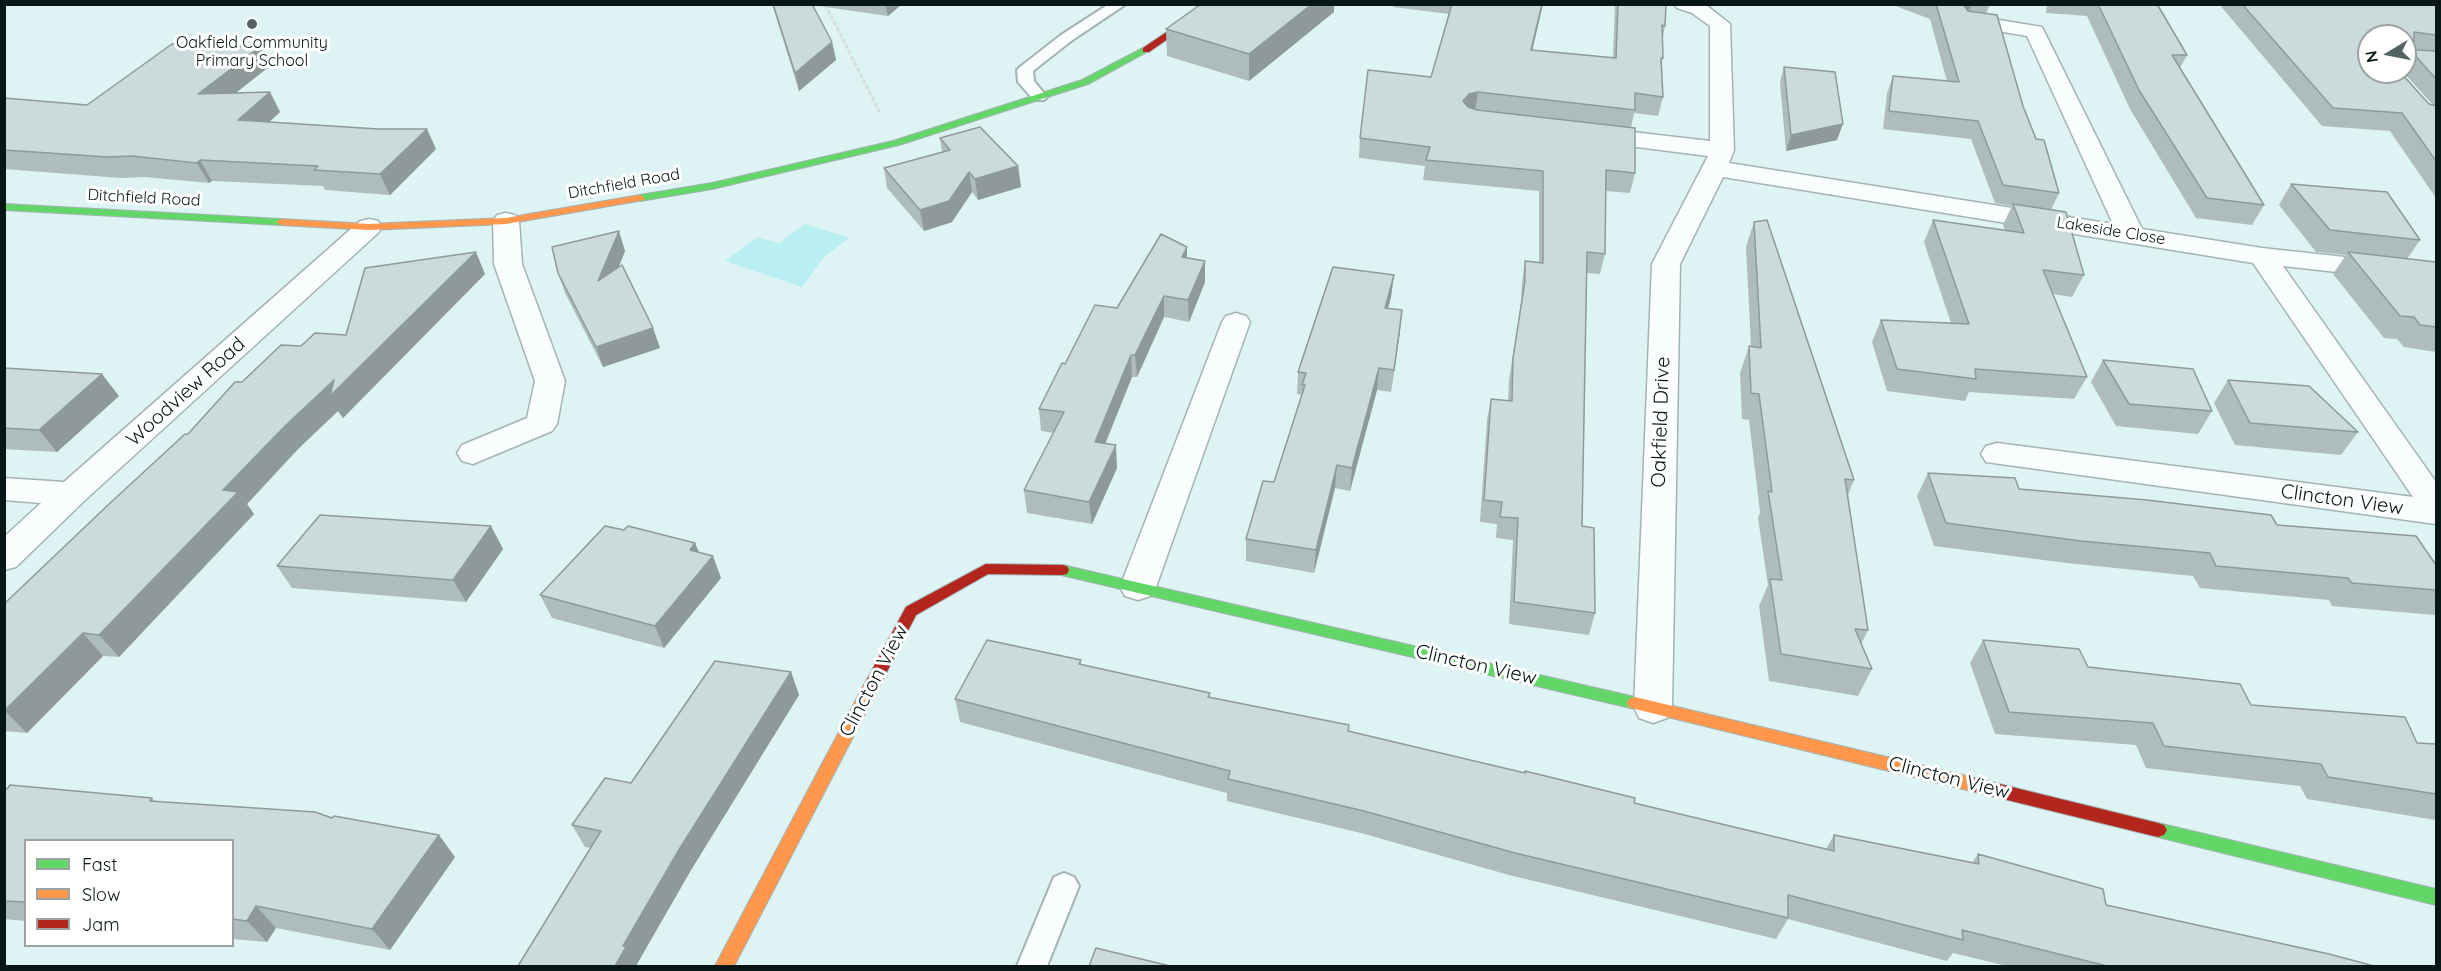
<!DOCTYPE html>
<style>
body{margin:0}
#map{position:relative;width:2441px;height:971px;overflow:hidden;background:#def3f4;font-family:Quicksand,sans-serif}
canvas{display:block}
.frame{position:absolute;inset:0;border:6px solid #081616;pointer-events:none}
.legend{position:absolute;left:24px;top:839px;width:210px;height:108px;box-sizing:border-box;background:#fff;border:2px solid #9ca2a2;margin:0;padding:8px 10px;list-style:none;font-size:18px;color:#081616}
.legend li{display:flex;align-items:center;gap:12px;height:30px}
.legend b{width:30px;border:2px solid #9ca2a2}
.north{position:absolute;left:2357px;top:24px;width:60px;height:60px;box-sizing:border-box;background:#fff;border:2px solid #9ca2a2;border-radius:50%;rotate:260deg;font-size:16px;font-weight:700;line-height:24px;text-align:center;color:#081616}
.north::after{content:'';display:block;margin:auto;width:21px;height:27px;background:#536364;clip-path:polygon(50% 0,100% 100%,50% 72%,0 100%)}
</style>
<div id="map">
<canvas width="2441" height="971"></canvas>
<div class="frame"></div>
<ul class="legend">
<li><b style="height:8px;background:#63d668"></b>Fast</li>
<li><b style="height:8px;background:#ff974d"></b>Slow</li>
<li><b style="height:8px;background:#b3261e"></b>Jam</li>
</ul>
<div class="north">N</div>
</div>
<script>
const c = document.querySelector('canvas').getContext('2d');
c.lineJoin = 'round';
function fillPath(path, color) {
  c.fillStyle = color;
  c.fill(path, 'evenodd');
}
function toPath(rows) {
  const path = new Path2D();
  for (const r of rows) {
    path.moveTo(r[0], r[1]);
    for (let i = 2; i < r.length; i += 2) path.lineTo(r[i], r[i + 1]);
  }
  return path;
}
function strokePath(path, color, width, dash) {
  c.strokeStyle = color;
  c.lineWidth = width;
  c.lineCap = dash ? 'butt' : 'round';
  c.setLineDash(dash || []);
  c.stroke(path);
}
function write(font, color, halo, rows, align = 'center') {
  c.font = font + ' Quicksand,sans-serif';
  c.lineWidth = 6;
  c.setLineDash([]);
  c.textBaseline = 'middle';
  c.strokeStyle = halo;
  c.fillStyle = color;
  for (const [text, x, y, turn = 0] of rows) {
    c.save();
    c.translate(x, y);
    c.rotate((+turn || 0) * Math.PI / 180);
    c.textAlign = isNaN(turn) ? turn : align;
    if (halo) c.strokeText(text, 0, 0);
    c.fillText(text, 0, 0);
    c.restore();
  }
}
fillPath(toPath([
 [805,224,849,238,823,258,802,287,725,261,758,237,788,246,779,243]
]), '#b9eff1');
const lane = toPath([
 [1109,4,1126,4,1071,41,1033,71,1034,81,1047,97,1044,100,1034,100,1018,82,1017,70,1020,67,1061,35,1109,4],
 [1064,873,1074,877,1079,886,1047,966,1017,966,1054,877,1064,873]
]);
const street = toPath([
 [1674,4,1706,5,1730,24,1734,150,1729,163,2113,224,2027,36,1962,25,1959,21,1962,17,1969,15,2042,27,2142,229,2262,248,2436,267,2436,283,2283,266,2436,482,2436,524,1986,462,1981,454,1986,446,1997,443,2413,497,2253,263,1723,177,1680,264,1672,707,1667,718,1653,723,1639,718,1634,707,1652,264,1708,156,1589,141,1581,139,1577,134,1581,129,1589,127,1710,141,1710,26,1692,13,1677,8,1674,4],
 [506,213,515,215,519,221,522,264,565,381,557,424,552,431,473,464,462,461,457,453,462,445,527,418,535,381,494,264,493,221,497,215,506,213],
 [369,219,378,221,382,227,378,233,83,502,16,567,4,570,4,537,41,503,4,500,4,478,64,482,360,221,369,219],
 [1236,313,1246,316,1250,322,1156,587,1151,596,1138,600,1125,596,1120,587,1222,322,1226,316,1236,313]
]);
const fast = toPath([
 [1143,48,1150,50,1088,84,899,145,712,189,640,201,635,198,640,195,712,183,893,141,1082,80,1143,48],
 [4,204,281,219,286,222,281,225,4,210,4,204],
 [1062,565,1635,697,1641,699,1643,703,1641,707,1635,709,1057,574,1055,570,1057,566,1062,565],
 [2158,823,2436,889,2436,905,2158,837,2152,835,2149,830,2152,825,2158,823]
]);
const slow = toPath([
 [640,195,645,198,644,200,506,224,369,230,281,225,276,222,281,219,369,224,506,218,640,195],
 [873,677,879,679,881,683,734,966,715,966,867,679,873,677],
 [1635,697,1975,778,1981,780,1983,785,1981,790,1975,792,1635,709,1629,707,1627,703,1629,699,1635,697]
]);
const jam = toPath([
 [1208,4,1218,4,1149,52,1143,52,1143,48,1208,4],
 [986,564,1062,565,1067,566,1069,570,1067,574,1062,575,988,574,916,615,879,687,873,689,867,687,865,683,906,607,986,564],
 [1975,778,2158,823,2164,825,2167,830,2164,835,2158,837,1975,792,1969,790,1967,785,1969,780,1975,778]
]);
strokePath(lane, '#a3b3b4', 4);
strokePath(street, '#a3b3b4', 3);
strokePath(fast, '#a3b3b4', 2);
strokePath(slow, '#a3b3b4', 2);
strokePath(jam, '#a3b3b4', 2);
strokePath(toPath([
 [825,4,880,113]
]), '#d7dedf', 3, [4.5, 2]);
fillPath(lane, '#fafdfd');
fillPath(street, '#fafdfd');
fillPath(fast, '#63d668');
fillPath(slow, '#ff974d');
fillPath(jam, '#b3261e');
fillPath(toPath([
 [772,4,902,4,888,16,812,5,832,42,836,60,799,91],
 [1393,4,1543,4,1532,50,1613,58,1615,4,1666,4,1665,26,1663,37,1663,58,1661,67,1663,97,1658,116,1634,113,1631,128,1635,173,1630,193,1606,191,1605,254,1600,274,1587,273,1582,526,1595,613,1589,635,1509,624,1513,540,1496,538,1497,524,1480,522,1487,420,1491,399,1508,401,1509,380,1521,302,1522,282,1525,261,1539,262,1539,191,1423,180,1425,166,1359,158,1360,138,1431,77,1449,14,1393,7],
 [1890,4,1990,4,1986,14,2036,139,2059,193,2051,210,2084,275,2072,297,2053,294,2087,377,2074,399,1969,392,1965,401,1887,391,1872,342,1881,320,1951,323,1924,242,1933,220,2005,230,2003,225,2012,206,1995,203,1971,139,1883,129,1887,93,1893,76,1947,81,1930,19],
 [2047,4,2157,4,2187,55,2180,68,2264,205,2252,225,2196,218,2130,109,2087,16,2046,13],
 [2219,4,2436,4,2436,198,2390,131,2322,126],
 [2369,36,2405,36,2405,72,2403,72,2433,105,2429,104],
 [1334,12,1249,81,1167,56,1166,29],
 [270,66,235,93,270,92,280,112,269,122,436,149,390,195,325,190,323,186,212,181,209,183,145,177,121,178,4,169,4,98,87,105],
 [1784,67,1837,140,1786,151,1780,82],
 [940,138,1018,166,1021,187,978,200,972,192,952,222,924,231,887,188,884,168,942,152],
 [2291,184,2420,240,2407,259,2436,263,2436,352,2404,347,2397,339,2384,338,2333,274,2346,255,2316,252,2279,205],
 [1754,222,1854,480,1848,495,1868,630,1861,644,1872,669,1858,696,1769,681,1759,606,1768,585,1758,518,1760,512,1749,420,1742,419,1740,373,1749,346,1751,346,1746,247],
 [1187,247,1187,258,1205,282,1189,322,1164,317,1137,377,1132,377,1105,444,1117,468,1092,524,1027,513,1024,490,1054,433,1041,431,1039,409,1065,364,1117,308],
 [625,251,619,267,653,328,660,348,603,367,565,293,558,273],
 [485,274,343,418,338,411,298,449,247,504,254,514,119,657,103,656,27,733,4,731,4,604,188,434,242,382,301,346,346,335],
 [1394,275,1391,297,1388,308,1400,332,1391,392,1377,390,1350,491,1335,488,1314,573,1246,561,1246,539,1274,482,1302,395,1297,394,1298,372],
 [2103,360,2212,411,2198,434,2116,426,2091,382],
 [4,368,119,396,57,452,4,449],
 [2228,380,2358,432,2341,455,2235,445,2214,403],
 [1928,473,2019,489,2277,525,2436,565,2436,612,2434,615,2332,606,2329,600,2200,588,2193,576,2067,563,1934,546,1917,496],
 [491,526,503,549,466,602,292,588,277,566],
 [624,530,695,543,699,552,721,578,664,648,552,618,540,595],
 [1983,640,2088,667,2251,705,2417,743,2436,744,2436,820,2307,799,2300,786,2146,768,2136,745,1995,734,1970,663],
 [1081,660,1081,665,1210,693,1210,698,1349,725,1348,731,1634,803,1826,849,1834,835,1972,863,1978,854,2106,905,2374,966,2007,966,1953,953,1947,961,1788,919,1776,939,1509,875,1361,833,1227,801,1227,793,960,722,955,699],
 [791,672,799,695,691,870,637,964,518,966,591,848,585,847,572,825,631,783],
 [4,788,152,798,155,801,455,857,390,950,276,928,267,942,232,939,232,840,26,840,26,921,4,919]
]), '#afbcbd');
fillPath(toPath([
 [885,4,902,4,888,16],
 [1312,4,1334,4,1334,12,1249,81,1249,54],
 [1542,4,1543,4,1528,69,1531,50],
 [1963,4,1972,4,1968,13],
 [832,42,836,60,799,91,795,73],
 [260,47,270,66,209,114,198,94],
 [270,92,280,112,249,141,238,120],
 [1478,92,1475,111,1466,113,1463,101,1469,94],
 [1843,124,1837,140,1786,151,1791,135],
 [427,129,436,149,390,195,380,174],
 [200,160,212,181,209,183,197,163],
 [1018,166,1021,187,978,200,975,179],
 [969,172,972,192,952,222,924,231,920,210],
 [619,231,625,251,605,300,598,281],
 [1187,247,1187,269,1182,257],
 [476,252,485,274,343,418,338,411,298,449,247,504,254,514,119,657,99,635,223,490,284,427,334,380],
 [1205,261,1205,282,1189,322,1188,300],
 [1394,275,1391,297,1382,330,1385,308],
 [1164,296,1164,317,1137,377,1135,355],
 [1402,310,1400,332,1391,392,1394,370],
 [653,328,660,348,603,367,596,347],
 [1131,355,1132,377,1097,464,1095,442],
 [1379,368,1377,390,1350,491,1352,468],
 [102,374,119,396,57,452,39,430],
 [1116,445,1117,468,1092,524,1089,502],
 [1337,465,1335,488,1314,573,1316,550],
 [491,526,503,549,466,602,453,580],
 [695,543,704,566,690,550],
 [713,556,721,578,664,648,655,626],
 [83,633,103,656,27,733,5,711],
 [791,672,799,695,691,870,637,964,638,966,615,966,623,946,680,848],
 [439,835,455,857,390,950,372,929],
 [256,906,276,928,267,942,247,921]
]), '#8e999a');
const building = toPath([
 [773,4,812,4,832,42,795,73,773,4],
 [1201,4,1312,4,1249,54,1166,29,1201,4],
 [1452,4,1542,4,1531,50,1616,58,1618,4,1666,4,1665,26,1662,25,1663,58,1661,58,1663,97,1635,93,1635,110,1478,92,1469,94,1463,101,1468,107,1477,110,1635,128,1635,173,1606,170,1605,254,1587,252,1582,526,1594,528,1595,613,1514,602,1518,518,1500,517,1502,502,1484,500,1491,399,1512,401,1513,358,1525,281,1525,261,1543,263,1543,171,1426,160,1430,147,1360,138,1368,70,1431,77,1452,4],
 [1936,4,1963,4,1968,11,1997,15,2023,106,2036,139,2044,140,2059,193,2003,185,1978,121,1889,111,1893,76,1959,82,1936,4],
 [2098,4,2157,4,2187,55,2172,55,2264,205,2207,198,2139,90,2098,4],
 [2242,4,2436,4,2436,35,2414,32,2414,48,2416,50,2436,51,2436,79,2413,53,2405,53,2405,36,2369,36,2369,72,2400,72,2429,104,2436,106,2436,161,2402,113,2333,108,2242,4],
 [172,44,260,47,198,94,270,92,238,120,378,129,427,129,380,174,314,170,318,166,200,160,197,163,132,156,108,157,4,150,4,98,87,105,172,44],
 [1784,67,1835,72,1843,124,1791,135,1784,67],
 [980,127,1018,166,975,179,969,172,949,201,920,210,884,168,950,150,940,138,980,127],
 [2291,184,2387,192,2420,240,2330,230,2291,184],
 [2013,204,2066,212,2084,275,2043,270,2087,377,1975,369,1976,379,1897,369,1881,320,1969,324,1933,220,2024,233,2013,204],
 [1767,220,1854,480,1845,479,1868,630,1855,629,1872,669,1781,654,1770,579,1782,580,1768,491,1772,492,1759,394,1751,393,1749,346,1761,348,1754,222,1767,220],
 [619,231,598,281,622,265,653,328,596,347,558,273,552,247,619,231],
 [1161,234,1187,247,1182,257,1205,261,1188,300,1164,296,1135,355,1131,355,1095,442,1116,445,1089,502,1024,490,1064,412,1039,409,1062,363,1065,364,1095,305,1117,308,1161,234],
 [476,252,330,396,334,380,284,427,223,490,238,492,99,635,83,633,4,711,4,604,108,505,185,434,188,434,235,382,242,382,281,345,301,346,315,333,346,335,365,268,476,252],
 [2348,252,2436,262,2436,327,2420,325,2414,317,2400,316,2348,252],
 [1333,267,1394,275,1385,308,1402,310,1394,370,1379,368,1352,468,1337,465,1316,550,1246,539,1263,481,1274,482,1305,385,1302,385,1306,373,1298,372,1333,267],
 [2103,360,2193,369,2212,411,2129,404,2103,360],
 [4,368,102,374,39,430,4,428,4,368],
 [2228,380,2309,386,2358,432,2250,423,2228,380],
 [1928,473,2015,478,2019,489,2147,500,2271,515,2277,525,2416,536,2436,565,2436,590,2352,583,2348,578,2216,566,2210,553,2081,541,1946,523,1928,473],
 [320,515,491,526,453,580,277,566,320,515],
 [605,526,624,530,628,526,695,543,690,550,713,556,655,626,540,595,605,526],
 [987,640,1081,660,1079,664,1210,693,1208,697,1349,725,1348,731,1525,773,1525,771,1635,798,1634,803,1834,851,1834,835,1979,864,1978,854,2103,889,2106,905,2329,954,2374,966,2107,966,1962,930,1963,940,1788,895,1788,918,1515,853,1364,811,1228,779,1230,771,955,699,987,640],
 [1983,640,2079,649,2088,667,2240,684,2251,705,2405,717,2417,743,2436,744,2436,794,2328,777,2321,764,2164,746,2153,723,2009,712,1983,640],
 [715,661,791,672,680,848,623,946,626,947,615,966,518,966,601,831,572,825,605,778,631,783,715,661],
 [10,785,152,798,150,801,315,812,332,818,334,816,439,835,372,929,256,906,247,921,232,919,232,840,26,840,26,902,4,901,4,788,7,789,10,785],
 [1096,948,1170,966,1089,966,1096,948]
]);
fillPath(building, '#cbdbdc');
strokePath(building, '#8e999a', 1.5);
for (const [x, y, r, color] of [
 [252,24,6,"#536364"]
]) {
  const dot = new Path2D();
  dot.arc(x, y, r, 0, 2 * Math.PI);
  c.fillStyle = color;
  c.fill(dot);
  strokePath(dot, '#fff', 2);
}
write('16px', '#081616', '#fff', [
 ["Oakfield Community",252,43],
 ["Primary School",252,61]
]);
write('16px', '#081616', '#fff', [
 ["Ditchfield Road",624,184,-10],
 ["Ditchfield Road",144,198,3],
 ["Lakeside Close",2111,231,9]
]);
write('20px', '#081616', '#fff', [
 ["Woodview Road",186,392,-42],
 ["Oakfield Drive",1661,422,-88],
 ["Clincton View",2342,500,8],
 ["Clincton View",1476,665,13],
 ["Clincton View",874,681,-62],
 ["Clincton View",1949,778,14]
]);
</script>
